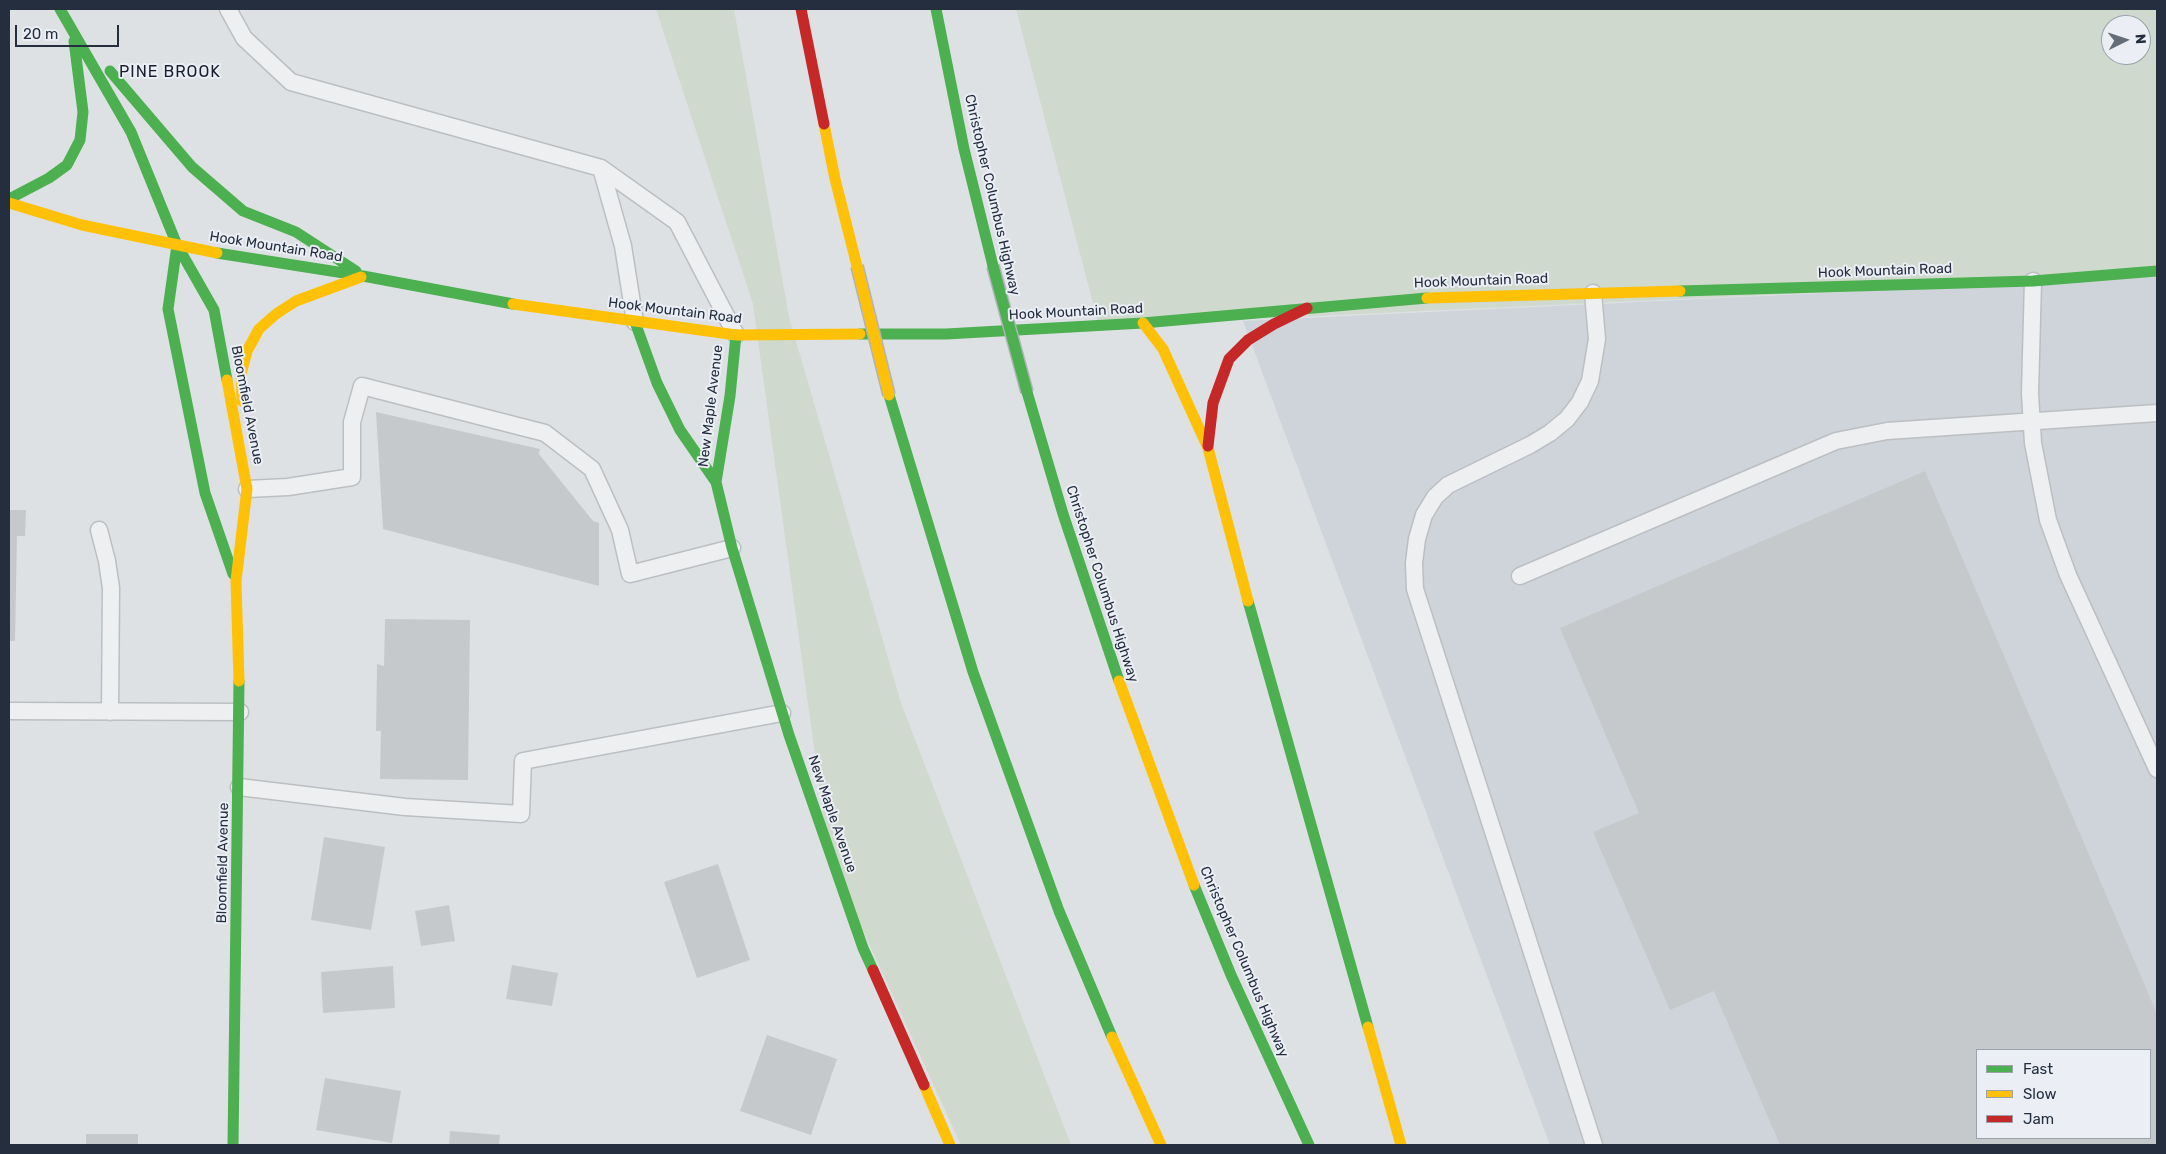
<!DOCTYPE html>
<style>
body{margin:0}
#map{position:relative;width:2166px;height:1154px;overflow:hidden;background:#dee1e4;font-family:Rubik,sans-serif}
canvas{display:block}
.frame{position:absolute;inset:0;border:10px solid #242e3e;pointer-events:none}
.legend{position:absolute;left:1976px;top:1049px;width:175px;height:90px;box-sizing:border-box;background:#ebeff5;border:1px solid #9ba2ac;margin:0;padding:6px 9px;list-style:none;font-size:15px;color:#242e3e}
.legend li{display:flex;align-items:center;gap:10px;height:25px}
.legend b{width:25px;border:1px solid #9ba2ac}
.north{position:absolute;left:2101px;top:15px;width:50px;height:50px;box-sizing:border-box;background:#ebeff5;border:1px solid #9ba2ac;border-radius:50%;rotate:86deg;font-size:14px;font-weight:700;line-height:20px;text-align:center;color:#242e3e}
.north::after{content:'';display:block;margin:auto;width:18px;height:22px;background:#656d78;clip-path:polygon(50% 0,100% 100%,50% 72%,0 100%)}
.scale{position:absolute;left:15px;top:25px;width:104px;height:22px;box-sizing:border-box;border:2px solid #242e3e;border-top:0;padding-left:6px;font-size:15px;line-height:18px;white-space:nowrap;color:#242e3e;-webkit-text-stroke:4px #ebeff5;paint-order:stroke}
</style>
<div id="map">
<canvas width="2166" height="1154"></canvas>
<div class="frame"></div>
<ul class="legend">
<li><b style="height:6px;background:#4caf50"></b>Fast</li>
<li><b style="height:6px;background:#ffc107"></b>Slow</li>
<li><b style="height:6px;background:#c62828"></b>Jam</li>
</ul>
<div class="north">N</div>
<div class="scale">20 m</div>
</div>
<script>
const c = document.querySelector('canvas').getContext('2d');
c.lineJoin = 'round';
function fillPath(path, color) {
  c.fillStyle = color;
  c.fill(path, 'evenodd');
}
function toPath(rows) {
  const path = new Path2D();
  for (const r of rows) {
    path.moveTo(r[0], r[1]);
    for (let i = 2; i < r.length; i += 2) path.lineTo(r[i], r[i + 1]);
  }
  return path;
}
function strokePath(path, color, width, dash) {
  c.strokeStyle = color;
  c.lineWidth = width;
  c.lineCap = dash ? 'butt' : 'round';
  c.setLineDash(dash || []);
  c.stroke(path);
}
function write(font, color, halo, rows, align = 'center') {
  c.font = font + ' Rubik,sans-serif';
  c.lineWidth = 4;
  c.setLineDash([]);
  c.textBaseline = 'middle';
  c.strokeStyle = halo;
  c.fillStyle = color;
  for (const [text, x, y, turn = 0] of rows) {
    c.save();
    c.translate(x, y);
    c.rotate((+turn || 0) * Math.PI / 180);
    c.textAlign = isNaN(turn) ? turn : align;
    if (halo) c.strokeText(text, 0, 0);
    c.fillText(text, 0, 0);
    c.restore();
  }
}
fillPath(toPath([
 [2157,277,2157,1145,1550,1145,1243,321],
 [1977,1050,2150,1050,2150,1138,1977,1138]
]), '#cfd4db');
fillPath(toPath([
 [656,9,734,9,789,317,901,703,1071,1145,961,1145,829,856,753,304],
 [1016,9,2157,9,2157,277,1099,326],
 [2111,25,2141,25,2141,55,2111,55]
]), '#cfd9ce');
fillPath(toPath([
 [376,412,540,449,539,454,593,521,599,523,599,586,383,529],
 [1925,471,2157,1014,2157,1145,1780,1145,1714,991,1670,1010,1593,832,1639,813,1560,628],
 [1977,1050,2150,1050,2150,1138,1977,1138],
 [9,510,26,510,25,536,17,536,15,641,9,641],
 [385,619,470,620,468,780,380,779,381,731,376,731,377,664,384,666],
 [324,837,385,847,371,930,311,920],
 [718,864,750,960,697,978,664,882],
 [449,905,455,941,421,946,415,911],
 [512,965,558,973,552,1006,506,999],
 [393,966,395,1008,323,1013,321,972],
 [767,1035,837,1059,811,1135,740,1111],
 [325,1078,401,1091,392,1143,316,1130],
 [450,1131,500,1135,499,1145,449,1145],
 [86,1134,138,1134,138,1145,86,1145]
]), '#c6c9cc');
const lane = toPath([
 [228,9,244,38,291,82,601,168,677,222,736,335],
 [601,168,623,246,635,322],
 [2033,281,2030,393,2033,443,2048,520,2068,575,2157,769],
 [1593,293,1597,339,1590,381,1580,402,1567,419,1550,433,1530,445,1448,485,1435,497,1424,515,1417,539,1414,563,1415,589,1594,1145],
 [247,489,288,487,352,477,352,422,362,386,545,433,592,469,620,530,630,574,732,548],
 [99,530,107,561,111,588,110,712],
 [1520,576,1836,441,1887,431,2157,413],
 [9,711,240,712],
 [239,787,405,807,521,814,523,761,782,713]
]);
strokePath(lane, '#bcbfc2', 19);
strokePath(lane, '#edeff1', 16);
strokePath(toPath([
 [60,9,131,132,177,245,214,310,227,380],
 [936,9,964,149,993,266],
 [110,71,192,167,243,211,296,232,356,271],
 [9,199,49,178,67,165,80,140,83,112,74,41],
 [177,245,168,309,205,493,233,574],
 [217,253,363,276,513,304],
 [1680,291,2033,281,2157,271],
 [635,322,657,383,680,430,716,482,732,548,789,735,863,948,873,970],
 [860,334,946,334,1143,323,1427,298],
 [1027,392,1063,514,1119,681],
 [889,395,973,672,1059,911,1112,1037],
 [716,482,730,396,736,335],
 [1248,601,1368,1027],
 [1194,885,1231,975,1309,1145],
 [233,1145,239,681]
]), '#4caf50', 11);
strokePath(toPath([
 [824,124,835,179,857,266],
 [9,203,82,225,217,253],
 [1427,298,1680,291],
 [513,304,736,335,860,334],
 [1143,323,1163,349,1208,448,1248,601],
 [227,380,247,489,236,581,239,681],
 [242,401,241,374,247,351,259,329,276,314,296,301,361,277],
 [1119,681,1194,885],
 [1368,1027,1401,1145],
 [1112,1037,1161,1145],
 [924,1085,950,1145]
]), '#ffc107', 11);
strokePath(toPath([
 [801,9,824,124],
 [1208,446,1213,403,1229,359,1248,340,1274,324,1307,308],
 [873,970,924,1085]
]), '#c62828', 11);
const fastBridge = toPath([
 [993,266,1027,392]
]);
const slowBridge = toPath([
 [857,266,889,395]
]);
strokePath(fastBridge, '#b0b4b9', 14, []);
strokePath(slowBridge, '#b0b4b9', 14, []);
strokePath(fastBridge, '#4caf50', 11);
strokePath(slowBridge, '#ffc107', 11);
write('14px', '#242e3e', '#ebeff5', [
 ["Christopher Columbus Highway",992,195,77],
 ["Hook Mountain Road",276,247,9],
 ["Hook Mountain Road",1885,271,-2],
 ["Hook Mountain Road",1481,281,-2],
 ["Hook Mountain Road",675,311,7],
 ["Hook Mountain Road",1076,312,-3],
 ["Bloomfield Avenue",247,405,79],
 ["New Maple Avenue",711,406,-83],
 ["Christopher Columbus Highway",1102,584,72],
 ["New Maple Avenue",832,814,71],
 ["Bloomfield Avenue",223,863,-89],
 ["Christopher Columbus Highway",1244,962,67]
]);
c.letterSpacing = '1px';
write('16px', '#171f2e', '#ebeff5', [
 ["PINE BROOK",170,72]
]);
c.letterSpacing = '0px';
</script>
